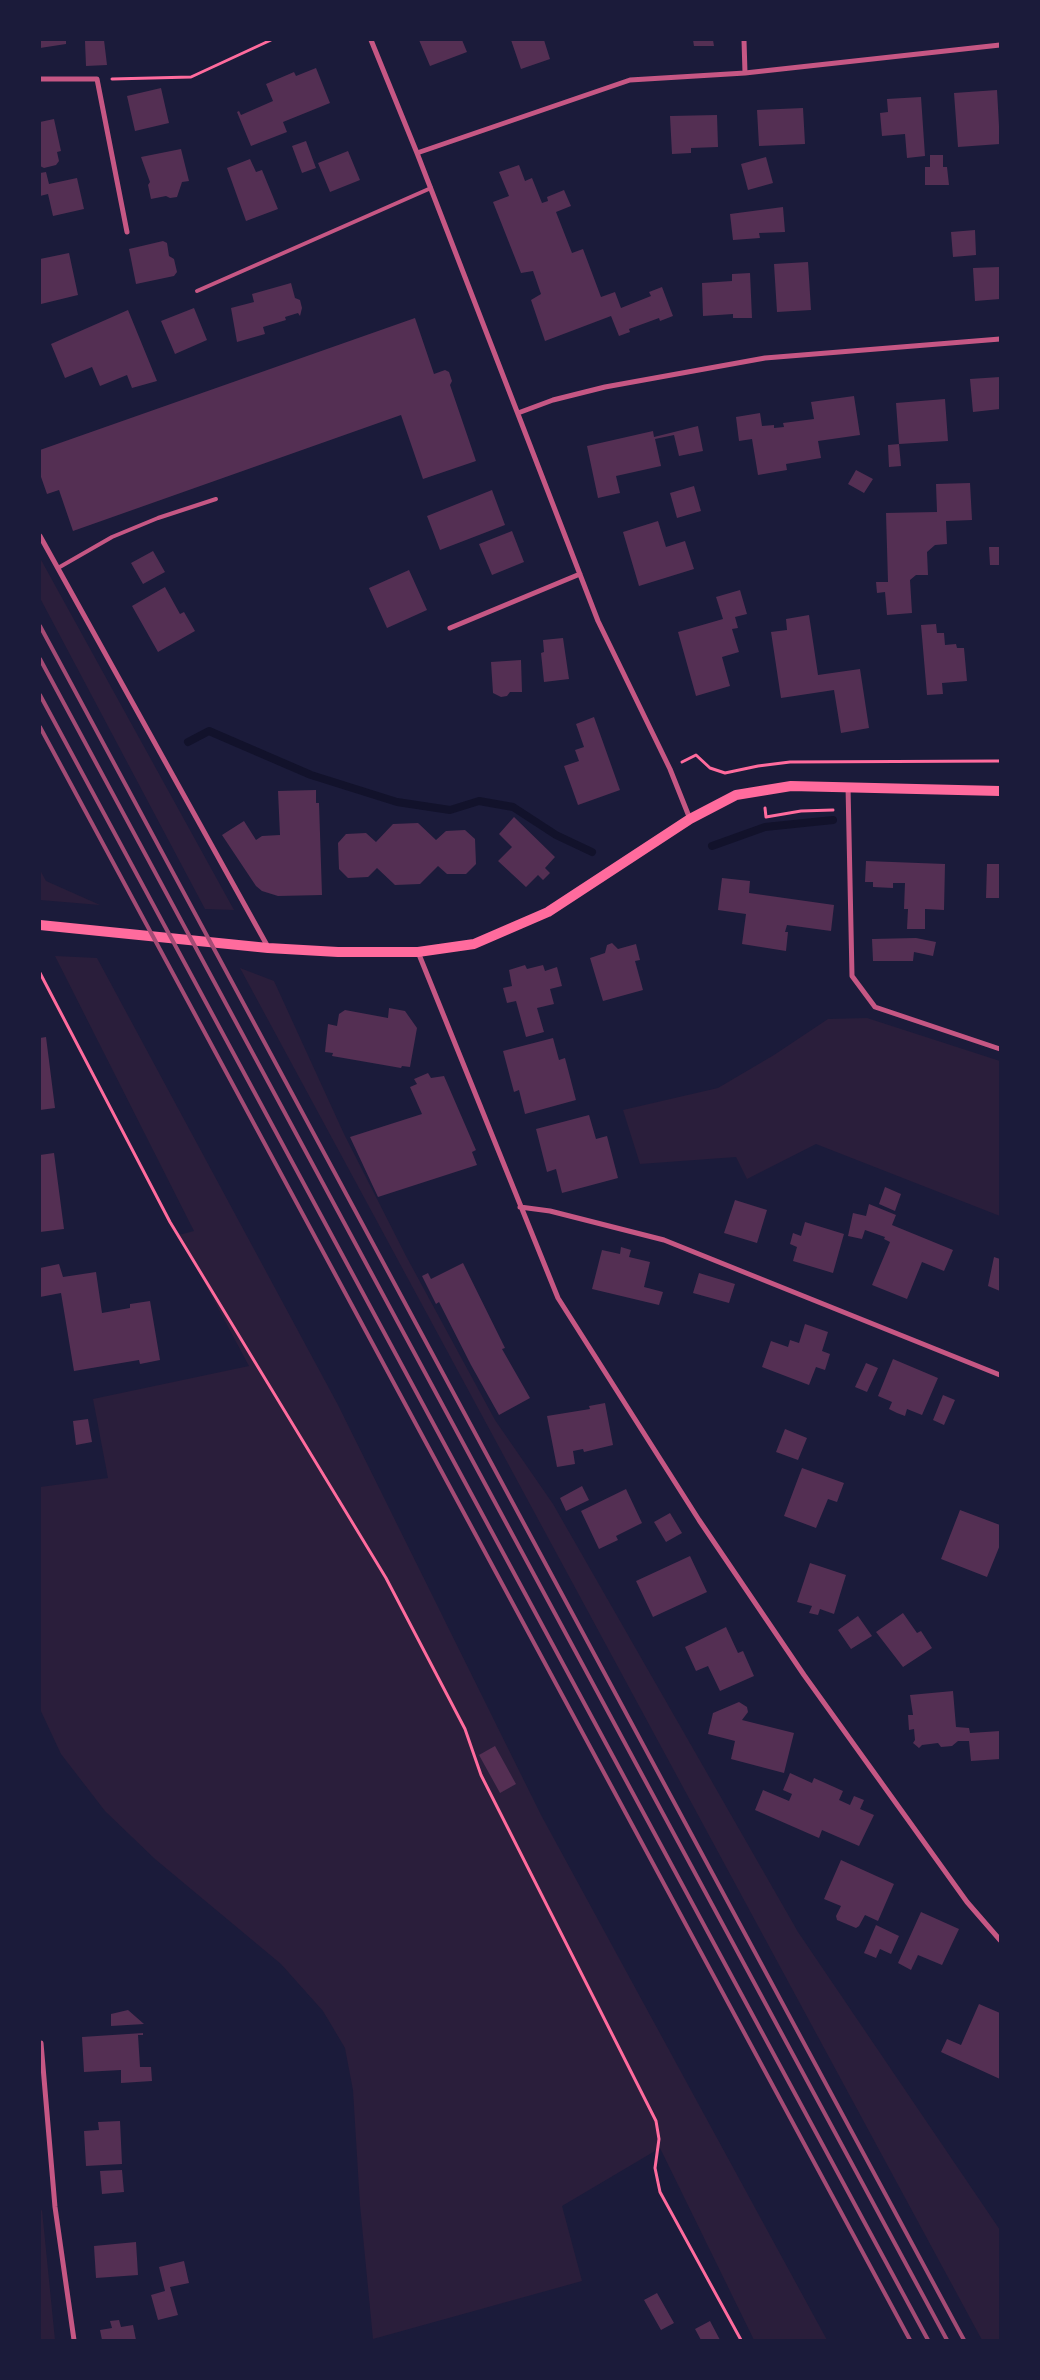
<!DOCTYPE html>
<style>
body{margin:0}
#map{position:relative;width:1040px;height:2380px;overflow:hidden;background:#1b1b3a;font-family:Signika,sans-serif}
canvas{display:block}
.frame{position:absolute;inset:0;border:41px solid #1b1b3a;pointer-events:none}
</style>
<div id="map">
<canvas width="1040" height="2380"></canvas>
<div class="frame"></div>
</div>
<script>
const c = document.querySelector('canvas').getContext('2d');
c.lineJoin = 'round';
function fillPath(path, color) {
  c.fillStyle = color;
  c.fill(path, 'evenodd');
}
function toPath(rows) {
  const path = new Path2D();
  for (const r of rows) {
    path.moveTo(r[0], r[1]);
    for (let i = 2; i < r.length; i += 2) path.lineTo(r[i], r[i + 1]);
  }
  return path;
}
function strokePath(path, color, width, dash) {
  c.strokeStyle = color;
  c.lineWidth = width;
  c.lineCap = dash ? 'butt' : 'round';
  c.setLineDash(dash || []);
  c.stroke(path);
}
fillPath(toPath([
 [40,558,234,910,205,909,40,598],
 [40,870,46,881,100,905,40,900],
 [55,956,97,958,338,1405,541,1815,827,2340,754,2340,660,2148,562,2206,582,2281,373,2339,360,2205,353,2090,345,2048,323,2011,281,1964,155,1859,105,1811,61,1754,40,1709,40,1487,108,1478,93,1399,249,1366,179,1235,194,1231],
 [240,968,274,981,344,1134,406,1256,495,1420,553,1504,798,1932,1000,2230,1000,2340,982,2340],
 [867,1018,1000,1061,1000,1216,816,1144,747,1179,736,1157,640,1164,623,1110,718,1088,774,1055,828,1019],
 [42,2210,55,2340,40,2340,40,2211]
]), '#2a1e3b');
strokePath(toPath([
 [188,742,209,731,311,775,397,802,450,810,479,801,513,807,556,835,592,852],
 [712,846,765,827,833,820]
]), '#12122b', 8);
fillPath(toPath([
 [40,40,66,40,66,44,40,48],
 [97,40,104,40,107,65,86,66,85,41],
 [419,40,462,40,467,52,430,66],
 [511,40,544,40,550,59,521,69],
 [693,40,713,40,714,46,694,46],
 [316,68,330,103,283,122,287,132,251,146,237,112,239,111,241,115,273,101,266,84,294,72,296,76],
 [161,88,169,123,135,131,127,96],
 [997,90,1000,144,958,147,954,93],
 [921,97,925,156,907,158,905,134,882,136,880,113,888,112,887,99],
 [803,108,805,144,759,146,757,110],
 [717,115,718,147,691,148,691,153,672,154,670,116],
 [54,119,61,151,57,152,59,161,56,165,44,168,40,166,40,122],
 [306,141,316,168,302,173,292,146],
 [181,149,189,181,182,182,177,197,170,198,166,196,151,199,148,185,150,182,141,157],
 [348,151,360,180,330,192,318,163],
 [930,155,943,155,943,167,947,167,949,185,925,185,925,167,930,167],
 [766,157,773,183,748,190,741,164],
 [250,159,256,172,262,170,278,209,246,221,227,168],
 [519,165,525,181,532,178,542,203,548,201,547,197,564,190,571,206,556,212,572,253,583,249,601,297,615,292,621,308,651,296,649,292,662,287,673,316,660,321,659,318,629,329,630,332,619,336,611,316,545,341,531,300,541,294,533,271,521,273,493,202,509,196,499,172],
 [46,172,49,184,77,178,84,209,53,216,48,194,40,196,40,173],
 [783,207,785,232,759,233,760,238,733,240,730,214],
 [975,230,976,255,953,257,951,232],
 [163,241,167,243,169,256,174,259,177,272,174,276,136,284,129,249],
 [69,253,78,295,41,304,40,259],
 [808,262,811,310,777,312,774,264],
 [1000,267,1000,299,975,301,973,268],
 [750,273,752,318,733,318,733,314,703,316,702,283,732,281,732,274],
 [291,283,295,298,300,300,302,308,300,316,298,313,285,317,286,320,263,327,265,334,237,342,231,308,254,302,252,294],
 [194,308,207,340,175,354,161,321],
 [128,310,157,381,132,388,127,375,100,386,92,367,65,378,51,344],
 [415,318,434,374,445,370,449,372,452,381,450,385,476,461,423,479,401,415,73,531,59,490,47,494,40,474,40,450],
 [1000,377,1000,409,973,412,970,379],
 [854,396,860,435,818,441,821,458,786,464,787,470,758,475,752,439,739,441,736,417,760,413,762,426,774,425,774,428,784,427,783,423,814,419,811,402],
 [945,399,948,441,899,444,901,466,889,467,888,445,899,444,896,403],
 [698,426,703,451,679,456,674,435,655,439,661,466,616,476,620,493,598,498,587,446,653,431,654,437],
 [856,470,873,479,864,493,848,484],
 [970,483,972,520,946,521,947,544,935,545,927,552,928,575,916,575,910,580,912,613,887,615,885,592,877,593,876,582,888,582,886,513,937,512,936,484],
 [694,486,701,511,677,518,670,493],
 [492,490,505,525,440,550,427,516],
 [658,521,666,547,685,541,694,569,639,586,623,532],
 [512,531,524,562,492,575,479,544],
 [989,547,1000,547,1000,565,990,565],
 [153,551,165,572,143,584,131,563],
 [409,570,427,610,387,628,369,588],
 [165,587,180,614,184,612,195,631,158,652,132,606],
 [740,590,747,614,735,617,738,628,732,629,739,652,722,657,730,686,696,696,678,632,723,619,716,597],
 [809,615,818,675,860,669,869,728,841,733,834,690,781,698,771,632,787,630,786,619],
 [936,624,937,633,944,633,945,645,956,644,957,648,964,648,967,681,942,683,943,694,927,695,921,625],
 [563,638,569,679,544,682,541,653,544,652,543,640],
 [521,660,522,692,510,692,507,696,501,697,493,693,491,662],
 [594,717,620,790,578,805,564,766,579,761,575,750,584,747,576,724],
 [316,790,316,803,319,803,322,895,278,896,262,891,256,886,222,835,244,821,256,840,262,836,280,835,278,791],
 [514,817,555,857,545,868,550,873,543,880,538,875,526,887,498,861,512,847,499,834],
 [418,823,436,840,446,831,465,830,475,839,476,864,466,874,447,874,438,866,420,884,395,885,377,868,368,877,348,878,339,869,338,843,346,834,366,833,376,842,393,824],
 [866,861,945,864,944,910,925,909,925,929,907,929,908,909,904,909,905,883,893,883,893,888,873,887,873,882,865,882],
 [987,864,1000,864,1000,898,986,898],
 [722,878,750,881,749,893,834,905,831,931,787,925,785,932,788,932,786,951,742,944,746,914,718,910],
 [916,938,936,942,933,956,914,952,913,961,873,961,872,939],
 [612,943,618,949,636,944,640,960,635,961,643,990,603,1001,590,958,605,953,607,945],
 [525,965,527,969,543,965,545,971,557,967,562,986,550,989,554,1004,537,1008,544,1032,526,1037,516,1001,507,1003,503,988,512,986,509,970],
 [389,1008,405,1011,417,1028,410,1067,402,1066,401,1068,332,1056,333,1053,325,1052,328,1024,337,1026,339,1014,345,1010,388,1018],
 [46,1037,55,1108,40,1110,40,1038],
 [553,1038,559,1060,565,1058,576,1100,525,1114,519,1090,514,1092,503,1051],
 [428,1073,431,1078,444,1076,476,1150,472,1152,477,1165,378,1197,350,1137,422,1114,410,1087,417,1084,414,1079],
 [589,1115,596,1139,607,1136,618,1178,562,1193,556,1169,547,1172,536,1129],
 [54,1153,64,1229,40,1232,40,1155],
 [885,1187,901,1194,895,1211,879,1204],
 [735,1200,767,1210,757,1243,724,1233],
 [869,1204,896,1215,892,1225,953,1250,944,1271,922,1262,907,1299,872,1285,890,1242,884,1239,885,1237,865,1230,862,1239,848,1236,853,1213,866,1216],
 [805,1222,844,1234,833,1273,793,1261,797,1247,790,1244,793,1233,801,1236],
 [621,1247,631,1250,629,1257,650,1262,644,1287,663,1292,659,1305,592,1289,602,1250,620,1254],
 [994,1257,1000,1259,1000,1291,988,1286],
 [463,1263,505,1348,502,1349,530,1398,499,1415,471,1365,439,1302,436,1304,422,1276,428,1273,431,1279],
 [59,1264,63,1277,96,1272,102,1313,130,1308,130,1304,150,1301,160,1360,140,1364,139,1360,74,1371,61,1293,40,1297,40,1268],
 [699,1273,735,1284,729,1303,693,1293],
 [805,1324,828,1332,822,1351,830,1354,825,1370,816,1367,809,1385,762,1367,771,1341,788,1347,790,1340,799,1343],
 [893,1359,938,1378,922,1415,907,1409,905,1416,897,1413,889,1409,892,1402,878,1396],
 [866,1363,878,1368,867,1392,855,1387],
 [943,1395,955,1400,944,1425,933,1420],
 [605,1403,613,1445,584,1452,583,1449,573,1451,575,1464,557,1467,547,1416,590,1409,589,1406],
 [88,1419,92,1442,76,1445,73,1421],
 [785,1429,807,1438,798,1460,776,1452],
 [802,1468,844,1483,837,1502,828,1499,816,1528,784,1516],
 [582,1486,589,1500,566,1511,560,1498],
 [626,1489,642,1523,616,1536,618,1540,599,1549,581,1511],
 [960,1510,1000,1525,1000,1545,987,1577,941,1559],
 [670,1513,682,1533,666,1542,654,1522],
 [690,1556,707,1592,653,1617,636,1581],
 [810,1563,846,1575,834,1614,820,1609,818,1615,809,1613,812,1606,797,1602],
 [903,1613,917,1633,921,1631,932,1648,903,1667,876,1632],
 [858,1616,872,1636,851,1649,838,1630],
 [726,1627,738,1653,743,1651,754,1676,720,1691,708,1666,696,1671,685,1647],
 [953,1691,956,1727,969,1728,970,1733,1000,1731,1000,1759,971,1761,969,1741,958,1741,952,1746,941,1747,938,1743,922,1745,919,1748,913,1743,915,1740,914,1729,909,1730,908,1715,913,1715,910,1695],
 [739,1702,747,1707,748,1712,742,1720,794,1733,784,1773,731,1759,735,1741,708,1734,713,1713],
 [495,1746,516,1784,500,1793,479,1755],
 [790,1773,812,1783,814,1778,843,1791,839,1800,850,1805,854,1796,864,1800,860,1809,874,1815,859,1846,822,1830,819,1838,755,1810,763,1790,789,1801,792,1794,783,1790],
 [841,1860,894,1884,878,1921,865,1915,859,1926,856,1928,837,1920,836,1916,841,1906,824,1899],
 [921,1912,959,1929,942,1965,918,1955,911,1970,898,1963],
 [876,1925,899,1936,891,1954,880,1949,876,1958,864,1953],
 [979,2004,1000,2013,1000,2079,941,2052,947,2039,961,2045],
 [128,2010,144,2024,111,2026,111,2014],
 [143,2033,143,2035,138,2035,140,2067,151,2067,152,2081,121,2083,121,2070,84,2072,82,2037],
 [120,2121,122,2164,86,2166,84,2131,99,2130,98,2122],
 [122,2170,124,2192,102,2194,100,2171],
 [136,2242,138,2275,96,2278,94,2246],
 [184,2261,189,2283,170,2287,178,2315,158,2320,151,2295,165,2291,159,2267],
 [657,2293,674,2323,661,2330,644,2300],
 [119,2320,121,2327,133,2325,136,2340,102,2340,100,2330,112,2328,110,2321],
 [710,2321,720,2340,701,2340,695,2329]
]), '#542f53');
strokePath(toPath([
 [112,79,191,77,271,40],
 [682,762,696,755,710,768,725,773,758,766,790,762,1000,761],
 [765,808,766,817,801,811,833,810],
 [40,973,170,1222,386,1578,465,1729,481,1775,656,2121,659,2139,655,2168,660,2192,741,2340]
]), '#ff6b9d', 3);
strokePath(toPath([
 [197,291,431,188],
 [58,568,112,537,158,518,216,499]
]), '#c65784', 4);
strokePath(toPath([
 [371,40,417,153,598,621,670,769,690,819],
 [744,40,745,73],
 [40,79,97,79,127,232],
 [417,153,630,80,745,73,1000,45],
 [518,413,553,400,605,387,765,358,1000,339],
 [40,536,268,947],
 [450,628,580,574],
 [848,786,852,976,875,1007,1000,1049],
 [418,952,558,1298,699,1520,804,1675,967,1902,1000,1940],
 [520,1207,550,1211,664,1240,1000,1375],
 [41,2043,55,2207,74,2340]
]), '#c65784', 5);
strokePath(toPath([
 [40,925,268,948,338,952,418,952,474,944,548,912,690,819,736,795,791,786,1000,791]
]), '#ff6b9d', 10);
strokePath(toPath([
 [40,626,964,2340],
 [40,659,947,2340],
 [40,695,928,2340],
 [40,727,910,2340]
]), '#a44b75', 4);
</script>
